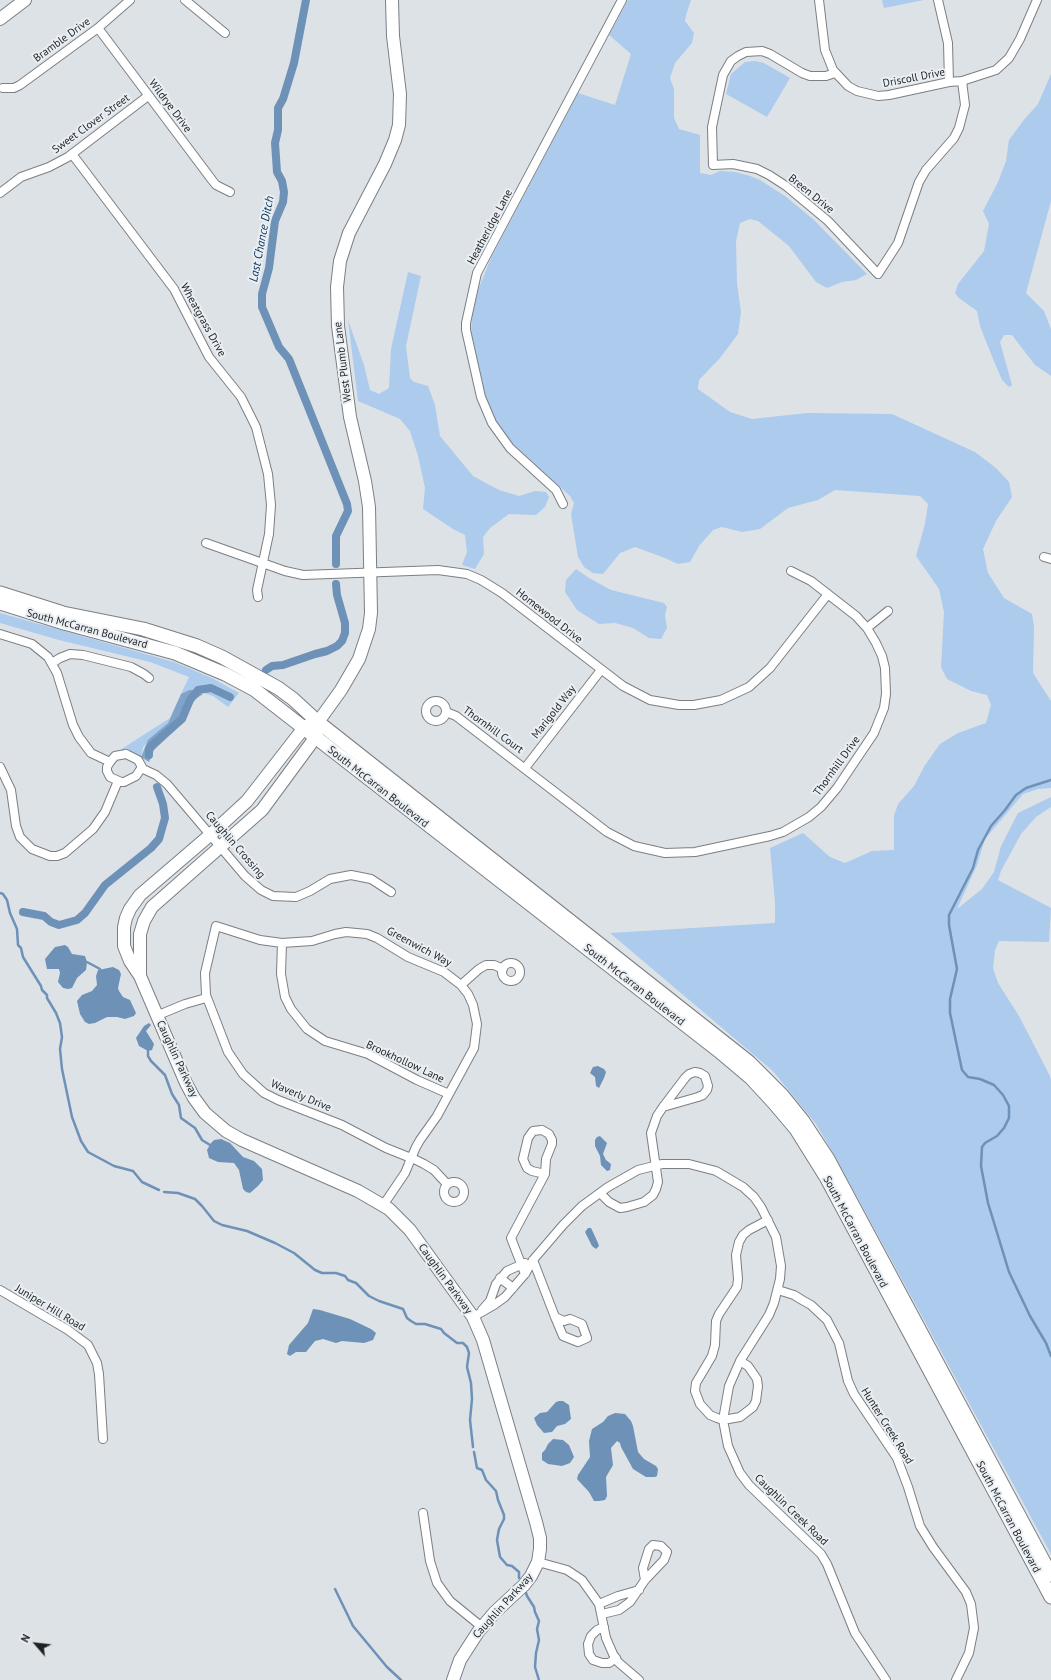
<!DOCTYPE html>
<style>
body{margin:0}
#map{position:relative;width:1051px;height:1680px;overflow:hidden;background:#dde2e7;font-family:"PT Sans",sans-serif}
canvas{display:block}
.north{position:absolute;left:16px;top:1624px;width:40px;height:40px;-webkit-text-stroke:3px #eaeff4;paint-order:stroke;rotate:298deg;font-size:11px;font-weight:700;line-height:16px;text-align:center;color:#1f2022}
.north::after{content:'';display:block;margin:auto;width:14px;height:18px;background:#1f2022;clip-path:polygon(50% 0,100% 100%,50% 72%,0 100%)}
</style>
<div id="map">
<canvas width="1051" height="1680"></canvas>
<div class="north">N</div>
</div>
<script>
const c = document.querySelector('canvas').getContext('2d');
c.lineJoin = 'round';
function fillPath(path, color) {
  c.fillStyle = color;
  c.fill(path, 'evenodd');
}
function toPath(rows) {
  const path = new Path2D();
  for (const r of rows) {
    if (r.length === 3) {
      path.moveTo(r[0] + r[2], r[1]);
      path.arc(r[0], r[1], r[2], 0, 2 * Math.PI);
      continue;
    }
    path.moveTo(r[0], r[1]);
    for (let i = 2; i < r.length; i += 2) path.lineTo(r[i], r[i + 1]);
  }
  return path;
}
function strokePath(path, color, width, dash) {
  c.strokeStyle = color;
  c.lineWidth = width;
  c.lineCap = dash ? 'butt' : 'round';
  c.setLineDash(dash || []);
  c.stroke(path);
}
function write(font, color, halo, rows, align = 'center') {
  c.font = font + ' "PT Sans",sans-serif';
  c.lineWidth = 4;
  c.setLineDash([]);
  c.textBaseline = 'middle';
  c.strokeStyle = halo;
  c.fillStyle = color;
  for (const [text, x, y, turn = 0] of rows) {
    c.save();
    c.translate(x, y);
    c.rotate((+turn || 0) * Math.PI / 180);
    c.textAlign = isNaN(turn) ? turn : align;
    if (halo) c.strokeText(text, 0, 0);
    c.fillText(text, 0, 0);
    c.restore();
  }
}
fillPath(toPath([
 [628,0,691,0,686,15,685,21,694,33,692,43,675,63,670,78,674,89,674,118,679,129,700,135,700,173,711,175,720,171,735,172,750,176,760,180,785,196,814,220,867,274,856,280,842,282,827,288,816,282,789,246,758,221,750,219,740,223,736,241,737,283,741,312,738,334,720,358,699,380,698,389,730,412,752,419,807,413,892,414,975,452,996,468,1009,482,1012,497,996,521,983,549,988,573,1004,598,1032,614,1034,627,1033,673,1051,701,1051,788,1038,789,1023,794,985,839,977,865,957,909,982,889,994,872,1001,846,1018,813,1051,797,1051,807,1036,817,1021,834,1001,871,998,880,1051,908,1049,942,999,941,995,950,993,968,998,983,1019,1016,1050,1076,1051,1080,1051,1554,836,1158,816,1124,773,1071,610,933,775,923,775,903,770,848,803,833,830,857,845,863,872,851,894,850,894,816,898,804,914,786,925,765,940,744,958,733,986,723,991,705,987,695,971,691,947,679,941,667,944,612,939,589,916,556,925,524,928,504,920,496,835,490,818,500,788,508,760,529,742,532,722,527,713,530,699,546,690,562,678,564,665,558,635,547,620,553,603,574,593,573,584,567,578,557,571,514,574,503,570,496,512,443,493,418,485,401,471,334,472,317,478,290,491,258,578,93,615,105,631,54,609,35],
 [882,0,924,0,884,8],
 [755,61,764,63,790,78,767,117,726,94,731,74,745,62],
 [1051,74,1051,201,1026,293,1044,311,1051,329,1051,376,1035,365,1012,335,1004,335,1000,342,1012,385,1009,387,1002,380,993,359,980,326,977,311,959,298,955,293,958,284,984,251,989,224,983,211,998,182,1006,161,1009,140,1023,121,1038,104],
 [408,272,421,276,406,346,410,378,414,382,428,386,435,405,440,436,473,476,499,490,519,496,535,491,546,492,549,497,545,507,536,515,509,514,490,528,483,537,484,554,475,569,462,565,467,552,465,535,453,529,423,509,425,488,418,456,410,431,400,419,358,401,348,320,364,365,370,390,379,394,389,388,391,349],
 [576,569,589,578,611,590,664,603,667,607,665,615,667,628,661,639,649,638,633,628,615,623,599,624,577,610,565,592,566,580],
 [0,613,174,662,212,678,239,693,228,707,213,696,195,690,189,690,181,694,189,677,150,662,59,640,0,623],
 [170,718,168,723,143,747,141,757,120,750]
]), '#adcbec');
fillPath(toPath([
 [189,690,195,690,203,694,194,700,185,721,154,750,149,762,141,757,148,740,168,723,181,694]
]), '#80a3ca');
fillPath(toPath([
 [65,945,68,947,72,954,85,956,87,962,86,970,77,978,72,988,68,989,63,988,58,982,60,973,59,969,47,969,45,959,55,947],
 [113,967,119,970,121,974,118,988,119,991,123,997,130,1000,136,1013,134,1016,125,1019,117,1017,107,1017,95,1023,89,1024,85,1022,80,1014,77,1001,82,995,92,991,97,985,96,976,98,970],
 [149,1023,151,1025,146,1031,154,1044,152,1050,148,1051,139,1046,136,1038,144,1026],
 [598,1066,604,1069,606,1072,604,1078,599,1088,596,1086,595,1077,590,1073,593,1067],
 [600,1136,607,1143,603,1154,606,1160,611,1164,610,1170,607,1171,601,1165,600,1156,595,1146,595,1140,597,1137],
 [221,1139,230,1143,243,1157,254,1161,262,1169,263,1180,258,1186,250,1193,246,1192,243,1189,239,1170,234,1163,218,1162,209,1158,207,1150,211,1143,214,1140],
 [588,1228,591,1228,592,1230,598,1243,599,1246,596,1249,592,1246,585,1232],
 [313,1309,320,1310,350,1319,371,1329,376,1333,373,1340,364,1343,342,1341,336,1343,323,1339,315,1341,306,1352,296,1352,290,1356,287,1354,289,1345,308,1323],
 [559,1401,563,1401,569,1405,571,1419,565,1424,557,1426,552,1432,544,1433,537,1425,534,1418,540,1413,547,1412,556,1402],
 [615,1413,625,1414,631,1421,633,1426,638,1452,644,1459,656,1466,658,1469,657,1476,655,1477,646,1477,633,1469,621,1447,620,1443,617,1441,611,1448,613,1465,606,1477,607,1496,605,1500,599,1501,594,1501,589,1492,577,1479,578,1475,590,1457,589,1441,592,1429,603,1422,608,1416],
 [553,1439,563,1440,569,1445,574,1457,570,1463,562,1466,548,1464,542,1460,542,1453,545,1450,548,1444]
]), '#6e91b7');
strokePath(toPath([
 [1051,780,1026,788,1016,795,1005,810,991,826,978,850,973,868,949,915,949,925,957,969,950,999,950,1013,962,1070,968,1077,980,1079,994,1085,1003,1095,1009,1106,1009,1118,1004,1128,997,1136,985,1143,982,1147,981,1166,988,1203,1009,1272,1030,1316,1046,1343,1051,1356],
 [0,893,3,894,7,900,10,913,17,929,18,945,21,948,23,957,41,986,42,990,47,995,47,998,56,1013,60,1023,62,1037,60,1049,62,1069,72,1117,81,1141,88,1152,114,1166,133,1171,142,1182,159,1190],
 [87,962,100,969],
 [148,1051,148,1056,151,1061,165,1075,172,1094,179,1105,181,1118,195,1128,202,1140,210,1145],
 [164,1192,178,1193,195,1199,202,1206,214,1221,222,1225,247,1231,275,1243,294,1253,315,1270,322,1273,336,1273,345,1276,348,1280,356,1283,369,1296,379,1301,403,1309,407,1318,411,1321,416,1324,425,1324,441,1329,444,1333,457,1343,463,1343,467,1347,469,1353,467,1367,471,1383,472,1399,470,1420,473,1447],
 [474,1452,477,1468,482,1470,486,1480,496,1491,498,1500,504,1515,504,1519,499,1529,497,1540,500,1557,507,1565,512,1566,519,1572,519,1578],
 [335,1589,353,1626,387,1667,401,1680],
 [525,1590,527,1596,534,1607,535,1612,539,1621,537,1629,539,1640,536,1653,535,1667,539,1680]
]), '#6e91b7', 2.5);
strokePath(toPath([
 [306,0,294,63,283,99,278,108,278,130,275,143,277,172,282,181,284,192,283,202,275,221,269,268,262,294,262,307,279,347,289,359,347,504,348,511,336,536,336,564],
 [266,670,272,666,283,665,315,654,327,651,337,646,342,641,345,633,345,623,337,595,336,584],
 [149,755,149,749,152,745,182,719,190,700,198,690,211,688,230,697],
 [23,912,44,916,51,922,59,925,77,920,85,913,105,885,151,848,159,839,165,818,163,804,157,787]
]), '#6e91b7', 8);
const street = toPath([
 [185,0,225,33],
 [819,0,825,50,833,70,848,86,857,91,878,96,889,95,949,82,962,81,996,70,1009,58,1020,39,1037,0],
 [938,0,948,43,949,82],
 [98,28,212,180,216,185,230,192],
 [835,73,826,76,810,76,802,73,770,54,762,51,746,52,738,56,731,61,723,75,712,127,713,165,733,164,757,169,769,175,786,186,828,221,878,274,898,243,919,182,926,170,954,138,959,128,965,105,962,81],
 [3,88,14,88,20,85,98,28,130,0],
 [72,154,174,289,209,357,241,397,256,427,268,474,271,505,269,534,257,590,258,597],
 [0,193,21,177,49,167,68,157,148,96],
 [563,504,556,490,510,448,492,423,481,397,466,330,466,323,477,273,622,0],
 [206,543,285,571,303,575,438,570,467,574,481,580,502,593,623,686,650,700,679,705,694,705,721,700,749,687,770,668,828,594],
 [1044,557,1051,559],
 [867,628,888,611],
 [0,634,32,644,48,657,57,673,73,725,79,737,91,753,110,762],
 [52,663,60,658,70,654,83,655,131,667,144,674,149,678],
 [436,711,10],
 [446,712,456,716,607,832,634,846,665,853,695,852,770,836,783,832,809,817,821,807,837,788,874,733,884,708,886,694,885,668,882,656,876,643,867,628,856,616,811,581,791,571],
 [126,754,138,760,142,767,136,776,124,782,121,782,110,777,107,771,107,767,110,762,115,756,126,754],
 [0,767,11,790,16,826,20,837,32,849,50,856,57,856,65,853,93,829,105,812,118,781],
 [141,768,156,775,167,784,245,876,261,890,273,896,296,897,310,891,330,879,351,875,371,879,391,892],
 [525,768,601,670],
 [282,943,281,974,285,997,291,1009,307,1029,325,1041,368,1054,417,1080,449,1094],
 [511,972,9],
 [461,985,479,969,486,965,494,965,503,969],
 [156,1016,185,1004,206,998],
 [695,1072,700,1073,705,1076,708,1086,707,1090,703,1095,698,1097,663,1107,685,1078,689,1074,695,1072],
 [542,1130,549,1134,552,1140,552,1144,546,1159,545,1174,532,1171,527,1168,523,1159,528,1138,533,1131,542,1130],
 [454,1192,10],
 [600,1193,609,1202,620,1208,627,1207,644,1202,653,1195,656,1189,658,1182,651,1133,657,1116,663,1107],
 [384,1204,405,1173,408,1166,411,1158,413,1154,416,1147,420,1140,437,1116,474,1048,477,1024,473,1005,468,994,461,985,444,972,408,957,377,938,367,934,346,932,335,934,312,941,282,943,260,940,216,926,205,973,206,995,228,1052,243,1074,264,1093,278,1100,342,1125,386,1148,411,1158,414,1159,424,1164,434,1170,447,1184],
 [533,1260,555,1317],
 [525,1274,511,1238,545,1174],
 [500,1278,513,1288],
 [0,1290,68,1330,88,1345,97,1363,99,1374,103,1439],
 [778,1290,794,1295,802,1300,811,1305,827,1320,839,1343,848,1381,854,1394,897,1458,908,1487,920,1526,933,1547,966,1592,971,1604,974,1628,969,1653,956,1680],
 [482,1310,490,1301,496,1284,507,1271,525,1263],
 [473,1317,494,1305,505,1297,525,1274,533,1260,563,1225,582,1206,608,1187,638,1170,662,1164,689,1164,716,1171,743,1187,754,1197,761,1207,776,1237,781,1266,780,1279,774,1303,769,1315,740,1361,729,1386,723,1420,728,1446,740,1473,749,1485,821,1554,827,1564,855,1633,886,1680],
 [555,1317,564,1321,570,1319,582,1324,587,1338,578,1342,563,1336,555,1317],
 [740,1361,748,1366,757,1379,758,1386,756,1401,753,1407,740,1417,723,1420,717,1418,710,1415,700,1404,695,1391,696,1383,712,1356,715,1345,716,1321,719,1314,737,1287,738,1279,736,1255,739,1242,743,1235,749,1230,768,1220],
 [423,1513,430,1561,437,1583,450,1601,482,1627],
 [538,1562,567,1570,582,1580,599,1604,606,1638,613,1654,618,1662,639,1680],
 [599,1604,618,1596,639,1590],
 [602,1614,619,1610,630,1602,645,1580,664,1560,667,1552,661,1546,653,1545,649,1549,643,1568,645,1580],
 [604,1627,597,1630,591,1636,588,1644,589,1654,593,1660,602,1663,609,1663,616,1658]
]);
const secondary = toPath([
 [0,19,25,0],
 [318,722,341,690,359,659,369,629,371,613,369,507,365,481,350,417,338,326,337,287,340,261,349,233,385,164,395,140,399,125,400,94,393,36,392,0],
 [311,723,303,729,247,801,210,835,140,895,130,909,126,918,124,927,124,946,130,961,140,976,186,1083,194,1098,205,1113,226,1131,242,1140,358,1191,389,1209,410,1230,473,1317,483,1340,536,1522,540,1538,540,1549,538,1562,531,1576,524,1585,495,1612,478,1632,460,1660,453,1680],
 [140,976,140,934,144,921,152,907,262,810,315,738,318,728]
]);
const primary = toPath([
 [0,593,63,613,143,629,197,646,222,657,278,688,293,699,318,722,749,1062,782,1095,803,1121,828,1159,1051,1575],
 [0,603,64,623,175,653,225,674,255,690,719,1051,751,1078,774,1103,796,1129,826,1177,1051,1597]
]);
strokePath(street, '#7b7f84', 10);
strokePath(secondary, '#7b7f84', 14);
strokePath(primary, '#7b7f84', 15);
strokePath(street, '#fff', 8);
strokePath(secondary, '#fff', 12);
strokePath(primary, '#fff', 13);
write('11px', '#1f2022', '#eaeff4', [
 ["Bramble Drive",62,40,-36],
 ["Driscoll Drive",914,78,-11],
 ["Wildrye Drive",170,106,53],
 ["Sweet Clover Street",91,124,-36],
 ["Breen Drive",811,194,39],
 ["Heatheridge Lane",490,227,-62],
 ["Wheatgrass Drive",203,320,61],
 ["West Plumb Lane",343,362,-97],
 ["Homewood Drive",549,616,38],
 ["South McCarran Boulevard",87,629,15],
 ["Marigold Way",554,712,-52],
 ["Thornhill Court",493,730,36],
 ["Thornhill Drive",837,766,-54],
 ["South McCarran Boulevard",378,787,38],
 ["Caughlin Crossing",235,845,49],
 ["Greenwich Way",419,947,28],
 ["South McCarran Boulevard",634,985,38],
 ["Caughlin Parkway",177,1059,65],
 ["Brookhollow Lane",405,1062,25],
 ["Waverly Drive",301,1096,23],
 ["South McCarran Boulevard",855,1232,62],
 ["Caughlin Parkway",445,1279,54],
 ["Juniper Hill Road",50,1308,31],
 ["Hunter Creek Road",887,1426,58],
 ["Caughlin Creek Road",791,1510,44],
 ["South McCarran Boulevard",1008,1517,62],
 ["Caughlin Parkway",503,1606,-48]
]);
write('italic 12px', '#0b3258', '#eaeff4', [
 ["Last Chance Ditch",262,239,-79]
]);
</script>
